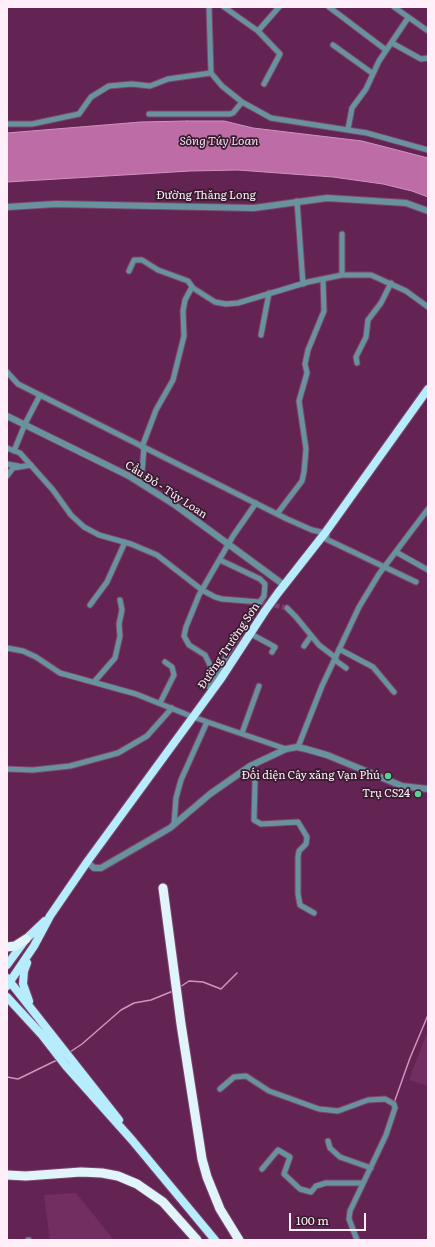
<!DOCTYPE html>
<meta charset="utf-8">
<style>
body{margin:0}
#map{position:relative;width:435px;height:1247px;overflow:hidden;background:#632453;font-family:Literata,serif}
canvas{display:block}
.frame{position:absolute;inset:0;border:8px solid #ffeff9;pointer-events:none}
.scale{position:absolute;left:289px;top:1213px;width:77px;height:18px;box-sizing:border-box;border:2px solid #ffeff9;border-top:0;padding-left:5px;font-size:12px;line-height:14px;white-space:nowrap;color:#ffeff9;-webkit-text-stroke:3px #381b2f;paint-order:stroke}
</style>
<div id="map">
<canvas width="435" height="1247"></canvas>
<div class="frame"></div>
<div class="scale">100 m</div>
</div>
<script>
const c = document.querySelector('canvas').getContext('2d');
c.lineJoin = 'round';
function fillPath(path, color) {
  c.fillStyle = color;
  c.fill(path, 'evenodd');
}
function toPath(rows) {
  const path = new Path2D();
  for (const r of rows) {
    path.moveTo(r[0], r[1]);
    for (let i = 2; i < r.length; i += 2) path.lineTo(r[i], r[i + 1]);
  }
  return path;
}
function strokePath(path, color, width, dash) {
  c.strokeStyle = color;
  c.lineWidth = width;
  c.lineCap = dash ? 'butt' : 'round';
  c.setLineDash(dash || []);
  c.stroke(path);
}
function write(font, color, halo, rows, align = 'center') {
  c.font = font + ' Literata,serif';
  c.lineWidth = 3.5;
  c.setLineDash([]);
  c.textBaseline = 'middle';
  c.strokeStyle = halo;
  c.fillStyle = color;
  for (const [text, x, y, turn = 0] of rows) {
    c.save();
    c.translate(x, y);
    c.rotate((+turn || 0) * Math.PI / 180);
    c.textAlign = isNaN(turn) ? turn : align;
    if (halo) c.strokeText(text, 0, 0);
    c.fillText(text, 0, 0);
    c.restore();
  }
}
fillPath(toPath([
 [428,1030,428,1086,409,1080],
 [76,1193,114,1240,50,1240,44,1195]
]), '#722e60');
const water = toPath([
 [187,121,224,121,253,128,362,141,428,158,428,197,412,191,383,184,333,177,238,170,190,171,7,182,7,133,141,122,187,121]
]);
fillPath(water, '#bd6ca5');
strokePath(water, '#d193be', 1);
strokePath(toPath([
 [180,987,189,981,203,982,221,989,237,973],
 [70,1052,82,1044,121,1010,134,1003,151,1000,173,991],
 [7,1077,18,1079,57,1060],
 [394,1103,410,1058,428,1015]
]), '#d193be', 1.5);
strokePath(toPath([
 [260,602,287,608]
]), '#7a426c', 5, [5, 2.5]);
const minor = toPath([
 [209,7,211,73,222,86,242,102,271,118,367,133,428,150],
 [224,7,258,31,280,54,264,84],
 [329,7,386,50],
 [394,7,428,31],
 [258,31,279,7],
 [392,43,421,59,428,58],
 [333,45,372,73],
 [149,114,230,114,233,113,242,102],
 [7,124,32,124,79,114,91,97,109,86,132,84,150,86,168,79,211,73],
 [348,129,352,108,366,89,379,61,408,18],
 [297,201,303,284],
 [342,234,342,275],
 [129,271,134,260,142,260,158,270,188,281,193,288,215,302,226,304,238,303,308,282,342,275,371,275,406,291,428,307],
 [261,335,269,293],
 [357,363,356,357,366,337,368,320,381,303,391,283],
 [7,372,18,384,287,519,312,530,325,533,327,534,326,539,328,540,416,582],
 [142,447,156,410,173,380,184,336,183,311,185,300,192,287],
 [7,448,20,453,53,490,71,515,84,527,99,535,131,544,157,555,202,590,215,597,222,599,260,602,264,596,265,584,260,579,220,560],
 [14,451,25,424,40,395],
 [7,464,18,466],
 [7,476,13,468,31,465],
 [141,484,144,448],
 [277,514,302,481,304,472,306,449,299,401,307,373,305,364,308,350,324,311,323,279],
 [396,552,428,570],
 [90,605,107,582,125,542],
 [287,608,296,617,319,645,336,658],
 [251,634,275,647,272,652],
 [304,646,311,636],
 [7,648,23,651,36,657,60,673,136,694,193,717,286,749],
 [339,649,373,667,394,692],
 [335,660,346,668],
 [216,677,205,655,189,645,184,636,186,627,199,595,233,536,256,503],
 [94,682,115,658,120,636,119,624,122,610,120,600],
 [213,690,208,686,209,684,216,677,226,656,260,602],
 [160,703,174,675,172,667,165,662],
 [242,733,259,686],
 [298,747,322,686,359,607,379,574,428,509],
 [250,766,255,782,254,820,261,824,298,822,307,837,306,844,299,851,298,857,298,894,300,905,314,913],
 [7,769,33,770,70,766,118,753,147,736,172,708],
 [174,824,176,798,181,780,207,722],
 [220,1089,234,1077,246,1076,269,1091,319,1109,338,1111,368,1100,385,1099,394,1104,395,1108,386,1135,350,1211,349,1219,357,1240],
 [328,1141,330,1148,340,1157,371,1168],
 [262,1169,278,1150,290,1157,284,1174,300,1189,311,1192,316,1186,326,1183,363,1183],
 [28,1240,29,1240]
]);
const tertiary = toPath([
 [7,207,56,204,254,208,327,198,406,203,428,211],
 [7,416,129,476,175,505,284,585],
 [87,862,94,868,101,868,170,828,210,794,250,766,286,749,297,747,306,749,327,755,402,786,428,789]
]);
const trunk = toPath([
 [278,593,325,533,428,389],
 [27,963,24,971,23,984,29,1001],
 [7,965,26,939,45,921],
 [7,978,119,1120],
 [7,986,34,946,50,916,87,862,220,680,265,611],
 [7,997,42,1035,66,1066,132,1140,215,1240]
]);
const motorway = toPath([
 [163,888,181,1024,202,1159,207,1177,220,1209,239,1240],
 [7,947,15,946,26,939],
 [7,1175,26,1176,81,1172,102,1173,118,1176,137,1184,163,1202,197,1240]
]);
strokePath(minor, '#7c446e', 7);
strokePath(tertiary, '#7c446e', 8);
strokePath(trunk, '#7c446e', 10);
strokePath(motorway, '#7c446e', 11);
strokePath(minor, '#69929f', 5);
strokePath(tertiary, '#69929f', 6);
strokePath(trunk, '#b6ecfc', 8);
strokePath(motorway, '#e1f4fa', 9);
const trunkBridge = toPath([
 [265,611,278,593]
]);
strokePath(trunkBridge, '#7c446e', 10, []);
strokePath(trunkBridge, '#b6ecfc', 8);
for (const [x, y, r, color] of [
 [388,776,4,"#54d395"],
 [418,794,4,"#54d395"]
]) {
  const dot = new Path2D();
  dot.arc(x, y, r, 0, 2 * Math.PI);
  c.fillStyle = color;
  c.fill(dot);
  strokePath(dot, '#381b2f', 1.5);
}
write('11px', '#ffeff9', '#381b2f', [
 ["Đường Thăng Long",206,196],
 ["Cầu Đỏ - Túy Loan",166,490,33],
 ["Đường Trường Sơn",229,646,-56]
]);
write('11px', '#ffeff9', '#381b2f', [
 ["Đối diện Cây xăng Vạn Phú",380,776],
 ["Trụ CS24",410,794]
], 'right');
write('italic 12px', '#f3ddeb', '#381b2f', [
 ["Sông Túy Loan",219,141]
]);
</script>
